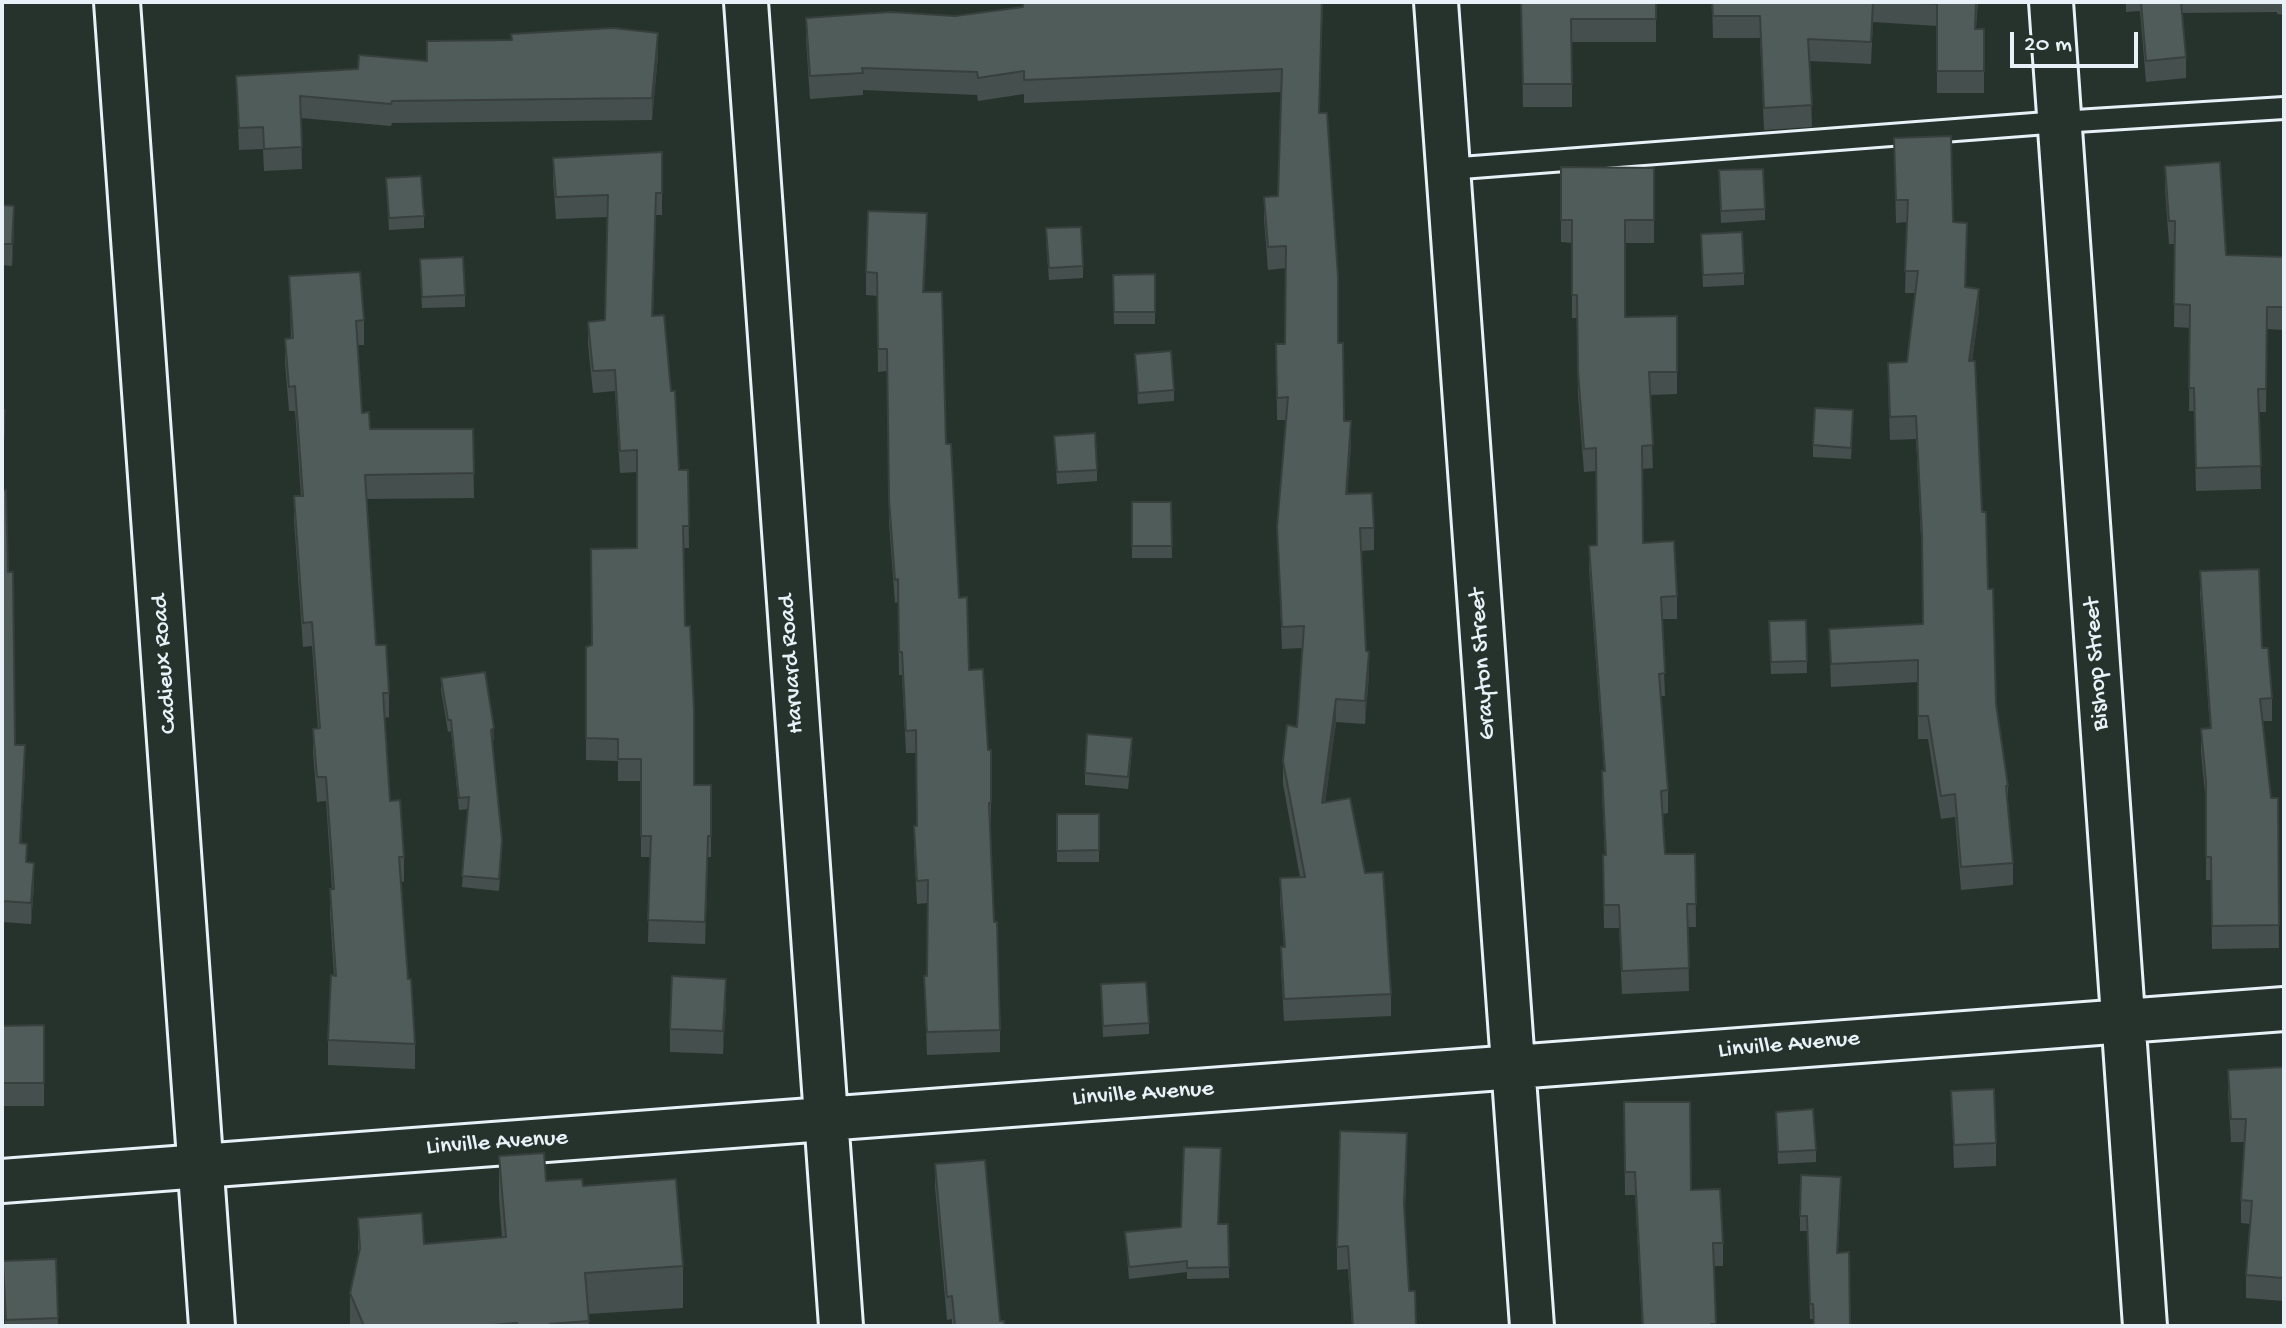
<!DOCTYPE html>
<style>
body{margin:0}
#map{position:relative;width:2286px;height:1328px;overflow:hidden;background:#26332d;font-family:"Gochi Hand",sans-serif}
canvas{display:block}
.frame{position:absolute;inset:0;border:4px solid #e8f1f8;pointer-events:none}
.scale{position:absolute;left:2010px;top:32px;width:128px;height:36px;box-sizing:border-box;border:4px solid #e8f1f8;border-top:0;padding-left:10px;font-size:24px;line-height:28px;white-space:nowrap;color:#e8f1f8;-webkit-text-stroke:6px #26332d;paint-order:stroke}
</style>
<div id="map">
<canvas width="2286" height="1328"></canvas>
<div class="frame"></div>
<div class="scale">20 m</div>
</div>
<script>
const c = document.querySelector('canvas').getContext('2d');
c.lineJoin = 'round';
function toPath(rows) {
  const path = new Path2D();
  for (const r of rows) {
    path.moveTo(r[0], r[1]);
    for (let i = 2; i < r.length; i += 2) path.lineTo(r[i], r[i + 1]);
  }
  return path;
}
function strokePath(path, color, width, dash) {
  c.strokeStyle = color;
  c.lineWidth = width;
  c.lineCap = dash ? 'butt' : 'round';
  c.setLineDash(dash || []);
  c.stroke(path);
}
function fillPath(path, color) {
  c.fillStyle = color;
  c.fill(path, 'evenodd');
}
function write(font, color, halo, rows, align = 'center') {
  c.font = font + ' "Gochi Hand",sans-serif';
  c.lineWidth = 6;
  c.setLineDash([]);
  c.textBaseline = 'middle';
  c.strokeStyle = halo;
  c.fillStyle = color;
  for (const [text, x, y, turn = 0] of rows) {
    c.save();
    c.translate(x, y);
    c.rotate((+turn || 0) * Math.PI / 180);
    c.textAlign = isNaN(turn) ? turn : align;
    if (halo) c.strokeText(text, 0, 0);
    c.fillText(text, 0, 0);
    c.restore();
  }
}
const lane = toPath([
 [1448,169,2060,122,2284,108]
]);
const street = toPath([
 [746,2,841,1326],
 [1436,2,1532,1326],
 [2051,2,2145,1326],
 [2,1181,2284,1009]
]);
const secondary = toPath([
 [117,2,212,1326]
]);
strokePath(lane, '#e8f1f8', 26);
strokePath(street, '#e8f1f8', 48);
strokePath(secondary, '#e8f1f8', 50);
strokePath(lane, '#26332d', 20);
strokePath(street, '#26332d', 42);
strokePath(secondary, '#26332d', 44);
fillPath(toPath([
 [1323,2,1319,113,1344,421,1351,444,1347,494,1374,528,1374,550,1361,551,1366,651,1369,674,1365,724,1336,722,1325,803,1365,873,1391,994,1391,1016,1284,1021,1281,969,1281,947,1284,947,1280,901,1280,878,1300,877,1283,784,1283,761,1297,727,1302,648,1282,649,1277,527,1286,420,1277,420,1276,344,1285,344,1286,268,1268,270,1264,219,1264,197,1278,196,1281,92,1024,103,1024,94,978,101,977,95,863,90,863,95,810,99,806,40,806,18,955,16],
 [1521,2,1656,2,1656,42,1572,42,1572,107,1523,107],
 [1712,2,1978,2,1976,29,1984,29,1984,93,1937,93,1937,26,1873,22,1871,64,1810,61,1812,127,1764,130,1760,38,1713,38],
 [2126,2,2284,2,2284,15,2277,14,2277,12,2182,13,2186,57,2186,78,2146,82,2140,11,2126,12],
 [658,55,652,120,392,123,391,126,301,118,302,169,264,171,263,149,239,150,236,76,358,69,427,61],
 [1894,138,1953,222,1967,245,1966,287,1979,311,1972,361,1996,704,2008,786,2008,808,2013,863,2013,885,1961,890,1955,817,1941,819,1928,739,1918,739,1918,682,1831,687,1829,629,1922,624,1922,558,1916,439,1890,440,1888,385,1907,362,1915,293,1905,293,1907,222,1896,223],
 [662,152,662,215,656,215,653,316,679,470,688,470,689,548,683,548,685,626,694,785,711,785,711,857,708,857,705,944,648,942,650,857,641,857,641,781,618,781,618,761,586,760,586,647,592,645,637,548,637,472,620,473,615,391,593,393,588,344,588,322,605,320,608,217,556,219,553,180,553,158],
 [2165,166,2226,255,2284,257,2283,330,2267,329,2266,412,2259,412,2261,489,2196,491,2194,411,2189,411,2190,328,2174,327,2175,244,2169,244,2165,189],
 [1561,167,1654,168,1654,243,1625,243,1625,317,1677,316,1677,394,1650,395,1653,468,1642,469,1643,543,1677,596,1677,619,1662,619,1665,696,1661,696,1668,790,1668,813,1663,814,1665,854,1695,854,1696,927,1688,927,1689,991,1622,994,1619,928,1604,928,1603,855,1605,855,1602,794,1602,771,1604,771,1589,568,1589,546,1597,545,1596,471,1584,472,1578,395,1577,318,1572,318,1572,243,1561,242],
 [1719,170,1765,209,1765,220,1721,223],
 [386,178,424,216,424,228,389,230],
 [2,205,14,227,12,266,2,265],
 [927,236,924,292,946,444,959,598,969,670,988,750,991,750,991,826,990,826,1000,1030,1000,1052,927,1055,924,976,927,976,928,903,917,904,914,849,914,826,917,826,916,753,906,753,902,675,899,675,898,602,895,603,889,523,887,371,878,372,877,296,866,295,866,272],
 [1046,240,1083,266,1083,278,1049,280],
 [1701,245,1744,273,1744,285,1703,287],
 [420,271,465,295,465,307,422,308],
 [1155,274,1155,324,1114,324,1113,275],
 [289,276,364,320,364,345,358,345,362,413,370,429,473,429,474,498,366,499,376,645,389,693,389,717,384,718,390,801,404,857,404,882,401,881,408,979,415,1044,415,1069,328,1065,328,1040,334,976,330,914,330,889,332,889,326,801,317,802,313,753,313,729,318,729,312,646,303,647,294,521,294,496,301,496,295,411,289,411,285,363,285,339,291,338],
 [1135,354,1174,390,1174,401,1138,404],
 [1853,422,1851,459,1813,457,1813,445],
 [1054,436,1097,470,1097,481,1057,484],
 [2,490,8,572,15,745,25,767,21,843,34,885,31,924,2,922],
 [1132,502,1171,502,1172,558,1132,558],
 [2200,571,2262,648,2272,698,2272,721,2262,721,2271,798,2278,798,2279,948,2212,949,2211,880,2206,880,2206,804,2201,752,2201,729,2210,728,2200,594],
 [1806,620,1807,673,1771,674,1769,633],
 [441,678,494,740,492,741,502,852,499,891,462,887,468,809,459,810,451,731,448,732,441,690],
 [1132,750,1128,789,1085,785,1085,773],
 [1057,814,1099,814,1099,862,1057,862],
 [1101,984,1149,1023,1149,1034,1103,1037],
 [726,1002,723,1054,670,1052,670,1029],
 [44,1025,44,1106,2,1106,2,1026],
 [2284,1067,2284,1301,2246,1298,2246,1275,2250,1224,2241,1223,2241,1200,2244,1142,2231,1142,2228,1093,2228,1070],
 [1951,1091,1996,1143,1996,1166,1954,1168],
 [1624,1102,1691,1190,1723,1243,1723,1266,1714,1266,1716,1326,1642,1326,1635,1195,1625,1195],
 [1776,1112,1816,1150,1816,1162,1778,1164],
 [499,1156,546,1181,583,1186,683,1266,683,1308,588,1314,589,1326,350,1326,350,1293,358,1259,358,1218,424,1244,502,1238,499,1198],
 [1407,1156,1405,1213,1409,1291,1416,1326,1352,1326,1348,1269,1337,1270,1337,1247],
 [935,1164,1000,1321,1004,1326,952,1326,952,1319,947,1320,935,1187],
 [1841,1192,1838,1253,1813,1319,1810,1319,1807,1231,1800,1231,1800,1216],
 [1228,1224,1229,1278,1187,1279,1187,1272,1129,1279,1125,1232],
 [56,1259,58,1326,5,1326,3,1261]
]), '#454f4d');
fillPath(toPath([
 [658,33,658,55,652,120,652,98],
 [14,206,14,227,12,266,12,244],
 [927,213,927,236,923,315,923,292],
 [1979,289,1979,311,1969,384,1969,361],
 [5,410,5,432,2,463,2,441],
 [1351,421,1351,444,1346,516,1346,494],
 [1369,652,1369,674,1365,724,1365,701],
 [1336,699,1336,722,1322,826,1322,803],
 [494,728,494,740,491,741,491,730],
 [25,745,25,767,20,865,20,843],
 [708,836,708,857,705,944,705,922],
 [34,863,34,885,31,924,31,903],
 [726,979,726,1002,723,1054,723,1031]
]), '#38403e');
const building = toPath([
 [1023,2,1322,2,1319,113,1327,113,1338,277,1338,343,1343,343,1344,421,1351,421,1346,494,1372,493,1374,528,1360,528,1366,651,1369,652,1365,701,1336,699,1322,803,1350,798,1365,873,1383,872,1391,994,1284,999,1281,947,1285,947,1280,878,1305,877,1283,761,1287,725,1297,727,1304,626,1282,627,1277,527,1288,397,1277,398,1276,344,1285,344,1286,246,1268,247,1264,197,1278,196,1282,69,1024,80,1024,71,978,78,977,72,862,68,863,73,810,76,806,18,890,12,955,16,1023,7,1023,2],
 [1521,2,1656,2,1656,19,1571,19,1572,84,1523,84,1521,2],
 [1712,2,1873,2,1871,42,1808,39,1812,105,1764,108,1760,16,1713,16,1712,2],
 [1897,2,1976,2,1975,29,1984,29,1984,71,1937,71,1937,4,1897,2],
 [2141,2,2181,2,2186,57,2146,61,2141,2],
 [613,28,658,33,652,98,392,101,391,104,300,96,302,147,264,149,263,127,239,128,236,76,358,69,359,55,427,61,427,41,512,40,511,34,613,28],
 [1951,136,1953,222,1967,223,1965,287,1979,289,1969,361,1975,361,1982,512,1986,512,1988,589,1993,589,1996,704,2008,786,2006,786,2013,863,1961,867,1955,794,1941,796,1928,716,1918,716,1918,660,1831,664,1829,629,1923,624,1922,536,1916,416,1890,417,1888,363,1907,362,1918,271,1905,271,1908,200,1896,200,1894,138,1951,136],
 [662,152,662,193,656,193,652,316,664,315,671,391,675,391,679,470,688,470,689,526,683,526,685,626,690,626,694,710,694,785,711,785,711,836,708,836,705,922,648,920,651,836,641,836,641,759,618,759,618,739,586,738,586,647,592,645,591,549,637,548,637,450,620,451,615,370,593,371,588,322,605,320,608,195,556,197,553,158,662,152],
 [2220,162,2226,255,2284,257,2283,307,2267,307,2266,389,2258,389,2261,466,2196,468,2194,388,2189,388,2190,305,2174,304,2175,221,2169,221,2165,166,2220,162],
 [1561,167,1654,168,1654,220,1625,220,1625,317,1677,316,1677,372,1649,372,1653,445,1642,446,1643,543,1674,541,1677,596,1661,597,1665,673,1659,674,1668,790,1661,791,1665,854,1695,854,1696,904,1687,904,1689,968,1622,971,1619,905,1604,905,1603,855,1606,855,1602,771,1605,771,1589,546,1597,545,1596,448,1584,449,1578,372,1577,295,1572,295,1572,220,1561,220,1561,167],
 [1763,169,1765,209,1721,211,1719,170,1763,169],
 [421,176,424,216,389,218,386,178,421,176],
 [2,205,14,206,12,244,2,244,2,205],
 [868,211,927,213,923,292,942,292,946,444,951,444,959,598,967,597,969,670,983,669,988,750,991,750,991,803,989,803,994,922,997,922,1000,1030,927,1032,924,976,927,976,928,880,917,881,914,826,917,826,916,730,906,731,902,652,899,652,898,579,895,580,889,500,887,349,878,349,877,273,866,272,868,211],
 [1081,227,1083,266,1049,268,1046,228,1081,227],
 [1742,232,1744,273,1703,275,1701,234,1742,232],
 [463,257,465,295,422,297,420,259,463,257],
 [360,272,364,320,356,321,362,413,369,412,370,429,473,429,474,473,365,475,376,645,386,645,389,693,383,693,390,801,400,800,404,857,399,857,408,979,411,979,415,1044,328,1040,331,975,336,976,330,889,334,889,326,777,317,777,313,729,320,728,312,622,303,623,294,496,303,496,295,386,289,387,285,339,293,338,289,276,360,272],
 [1155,274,1155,312,1114,312,1113,275,1155,274],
 [1171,351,1174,390,1138,393,1135,354,1171,351],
 [1815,408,1853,410,1851,448,1813,445,1815,408],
 [2,410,5,410,2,441,2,410],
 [1095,433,1097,470,1057,472,1054,436,1095,433],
 [2,490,6,490,8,572,13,572,15,745,25,745,20,843,27,844,26,862,34,863,31,903,2,901,2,490],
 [1132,502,1171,502,1172,546,1132,546,1132,502],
 [2259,569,2262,648,2268,648,2272,698,2260,699,2271,798,2278,798,2279,925,2212,926,2211,857,2206,857,2206,782,2201,729,2211,728,2200,571,2259,569],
 [1806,620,1807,661,1771,662,1769,621,1806,620],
 [485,672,494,728,491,730,502,840,499,879,462,876,469,797,459,798,451,720,448,720,441,678,485,672],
 [1087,734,1132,738,1128,777,1085,773,1087,734],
 [1057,814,1099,814,1099,850,1057,851,1057,814],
 [672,976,726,979,723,1031,670,1029,672,976],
 [1146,982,1149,1023,1103,1026,1101,984,1146,982],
 [44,1025,44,1083,2,1083,2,1026,44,1025],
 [2284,1067,2284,1278,2246,1275,2252,1201,2241,1200,2246,1119,2231,1119,2228,1070,2284,1067],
 [1994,1089,1996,1143,1954,1145,1951,1091,1994,1089],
 [1624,1102,1690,1102,1691,1190,1720,1189,1723,1243,1713,1243,1716,1324,1711,1324,1711,1326,1643,1326,1635,1172,1625,1172,1624,1102],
 [1813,1109,1816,1150,1778,1152,1776,1112,1813,1109],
 [1340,1131,1407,1133,1404,1204,1409,1291,1415,1291,1416,1326,1353,1326,1348,1246,1337,1247,1340,1131],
 [1184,1147,1221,1148,1218,1224,1228,1224,1229,1267,1187,1268,1187,1261,1129,1267,1125,1232,1181,1227,1184,1147],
 [544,1153,546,1181,582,1179,583,1186,676,1179,683,1266,585,1273,589,1321,550,1324,550,1326,517,1326,517,1323,479,1326,364,1326,350,1293,360,1248,358,1218,422,1213,424,1244,506,1237,499,1156,544,1153],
 [985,1160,1000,1321,1004,1321,1004,1326,955,1326,952,1296,947,1297,935,1164,985,1160],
 [1801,1175,1841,1177,1837,1253,1849,1252,1850,1326,1814,1326,1813,1304,1810,1304,1807,1216,1800,1216,1801,1175],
 [56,1259,58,1318,6,1320,3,1261,56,1259]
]);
fillPath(building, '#505c59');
strokePath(building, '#38403e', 2);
write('24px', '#e8f1f8', '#26332d', [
 ["Cadieux Road",166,664,-94],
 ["Harvard Road",793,664,-94],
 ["Grayton Street",1484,664,-94],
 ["Bishop Street",2098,664,-94],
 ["Linville Avenue",1789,1046,-5],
 ["Linville Avenue",1143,1095,-4],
 ["Linville Avenue",497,1144,-4]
]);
</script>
